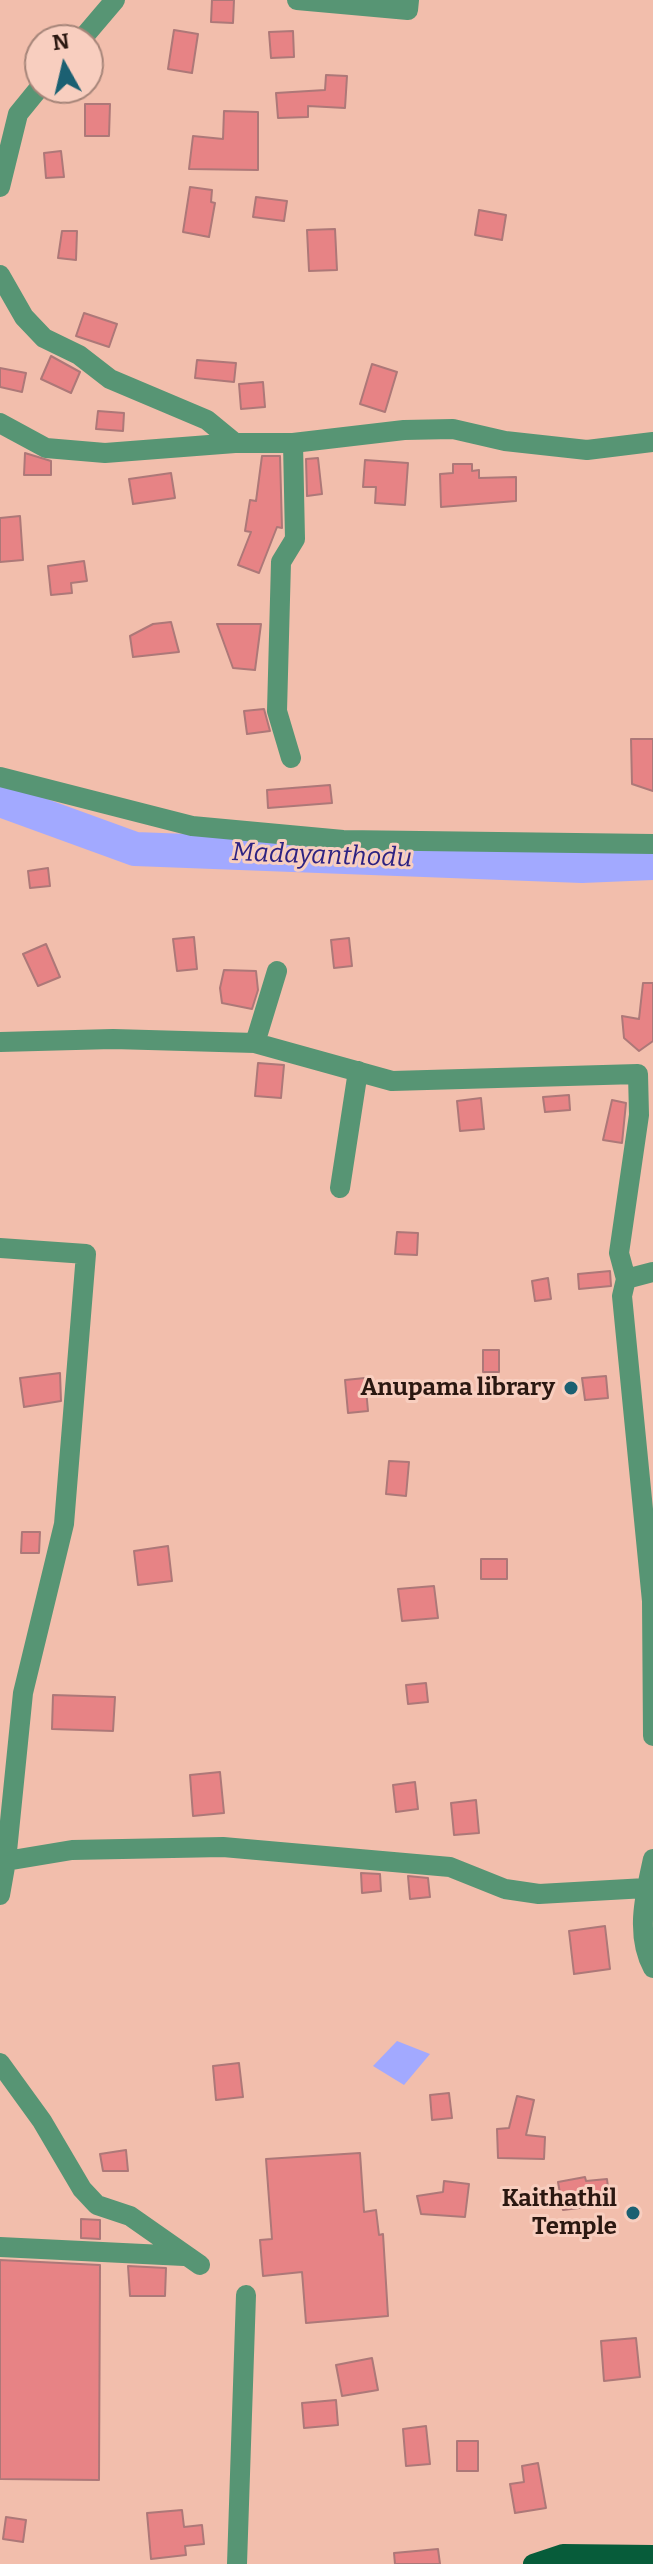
<!DOCTYPE html>
<html>
<head>
<meta charset="utf-8">
<style>
	body { margin:0 }
	#map { position:relative; width:653px; height:2564px; overflow:hidden; background:#f2beac; font-family:Bitter,serif }
	canvas { display:block }
	.north { position:absolute; left:24px; top:24px; width:80px; height:80px; box-sizing:border-box; background:#f8cebf; border:2px solid #a68579; border-radius:50%; rotate:352deg; font-size:22px; font-weight:700; line-height:32px; text-align:center; color:#2b1811 }
	.north::after { content:''; display:block; margin:auto; width:28px; height:36px; background:#1b6072; clip-path:polygon(50% 0,100% 100%,50% 72%,0 100%) }
</style>
</head>
<body>
<div id="map">
<canvas width="653" height="2564"></canvas>
<div class="north">N</div>
</div>
<script>
const g = document.querySelector('canvas').getContext('2d');
g.lineJoin = 'round';
function fillPath(path, color) { g.fillStyle = color; g.fill(path, 'evenodd'); }
function stroke(path, color, width, dash) { g.strokeStyle = color; g.lineWidth = width; g.lineCap = dash ? 'butt' : 'round'; g.setLineDash(dash || []); g.stroke(path); }
function write(font, color, halo, rows, align = 'center') {
  g.font = font + ' Bitter,serif'; g.lineWidth = 6; g.setLineDash([]); g.textBaseline = 'middle'; g.strokeStyle = halo; g.fillStyle = color; for (const [text, x, y, turn = 0] of rows) {
    g.save(); g.translate(x, y); g.rotate((+turn || 0) * Math.PI / 180); g.textAlign = isNaN(turn) ? turn : align; if (halo) g.strokeText(text, 0, 0); g.fillText(text, 0, 0); g.restore();
  }
}
fillPath(new Path2D(`
	M397,2041L430,2054L404,2085L373,2066Z`), '#a2a9ff');
stroke(new Path2D(`
	M0,800L135,849L582,866L653,863`), '#a2a9ff', 34);
const building = new Path2D(`
	M212,0H234L233,23L211,22Z
	M174,30L198,34L192,73L168,69Z
	M293,31L294,57L271,58L269,32Z
	M326,75L347,76L345,108L308,106V117L278,118L276,93L325,90Z
	M85,104H110L109,136H85Z
	M224,111L258,112V170L189,169L193,136L223,139Z
	M61,151L64,177L46,178L44,153Z
	M190,187L212,190L211,202L215,203L209,237L183,232Z
	M256,197L287,201L284,221L253,217Z
	M479,210L506,215L502,240L475,235Z
	M335,229L337,270L309,271L307,230Z
	M62,231H77L76,260L58,258Z
	M84,313L117,324L109,347L76,336Z
	M51,356L80,372L71,393L41,379Z
	M197,360L236,363L234,382L195,378Z
	M372,364L397,372L385,412L360,404Z
	M0,368L26,373L22,392L0,387Z
	M263,382L265,407L241,409L239,384Z
	M98,411L124,413L123,431L96,429Z
	M25,453L51,461V475H24Z
	M262,456H280L282,528L277,527L259,573L238,565L251,532L245,531L250,500L256,501Z
	M318,458L322,494L307,496L306,459Z
	M365,460L408,463L405,505L375,503L376,487H363Z
	M453,464H472V471L479,470V478L516,477V501L441,507L440,474L453,473Z
	M171,473L175,498L133,504L129,479Z
	M20,516L23,560L0,562V518Z
	M84,561L87,581L71,583L72,593L51,595L48,566Z
	M171,622L179,652L133,657L130,636L153,624Z
	M217,624H261L255,670L233,668Z
	M264,709L270,731L247,734L244,711Z
	M631,739H653V791L632,784Z
	M330,785L332,803L268,808L267,790Z
	M48,868L50,886L30,888L28,871Z
	M194,937L197,969L177,971L173,939Z
	M349,938L352,966L334,968L331,940Z
	M46,944L60,977L38,986L23,954Z
	M224,970L256,971L258,990L252,1009L222,1003L220,988Z
	M643,983H653V1041L639,1051L624,1038L622,1016L639,1019Z
	M258,1063L284,1065L281,1098L255,1096Z
	M569,1095L570,1110L545,1112L543,1097Z
	M481,1098L484,1129L460,1131L457,1101Z
	M612,1100L626,1103L622,1143L603,1140Z
	M397,1232L418,1233L417,1255L395,1254Z
	M610,1271L611,1286L579,1289L578,1274Z
	M548,1278L551,1299L535,1301L532,1281Z
	M483,1350H499V1372H483Z
	M60,1373L61,1401L24,1407L20,1378Z
	M606,1376L608,1398L585,1400L582,1378Z
	M365,1378L368,1411L348,1413L345,1380Z
	M389,1461L409,1462L406,1496L386,1494Z
	M22,1532H40L39,1553H21Z
	M168,1546L172,1581L138,1585L134,1551Z
	M481,1559H507V1579H481Z
	M434,1586L438,1618L402,1621L398,1589Z
	M426,1683L428,1702L408,1704L406,1685Z
	M53,1695L115,1697L113,1731L52,1729Z
	M220,1772L224,1813L193,1816L190,1775Z
	M415,1782L418,1809L396,1812L393,1785Z
	M476,1800L479,1833L454,1835L451,1803Z
	M361,1873L380,1874L381,1891L362,1893Z
	M408,1876L428,1878L430,1897L410,1899Z
	M605,1926L610,1969L574,1974L569,1931Z
	M239,2063L243,2097L216,2100L213,2066Z
	M449,2093L452,2118L432,2120L430,2095Z
	M517,2096L534,2100L526,2135L545,2137L544,2159L498,2158L497,2129L509,2128Z
	M126,2150L128,2171H103L100,2154Z
	M360,2153L364,2212L376,2210L379,2235L383,2234L388,2316L306,2323L302,2272L263,2276L260,2240L272,2239L266,2159Z
	M585,2177L586,2181L607,2179L610,2204L563,2210L558,2182Z
	M444,2181L469,2184L465,2217L421,2214L417,2196L443,2192Z
	M81,2219L100,2220V2239L81,2238Z
	M0,2260L100,2265L99,2480L0,2479Z
	M128,2266L166,2268L165,2296H130Z
	M636,2338L640,2377L604,2381L601,2341Z
	M372,2358L378,2390L342,2396L336,2365Z
	M336,2400L338,2425L304,2428L302,2403Z
	M426,2426L430,2464L406,2466L403,2429Z
	M457,2441H478V2471H457Z
	M538,2463L546,2508L515,2513L510,2484L524,2482L522,2466Z
	M182,2510L184,2527L202,2525L204,2544L185,2546L186,2555L151,2559L147,2513Z
	M6,2517L26,2520L23,2542L3,2539Z
	M438,2549L440,2564H395L394,2553Z`);
fillPath(building, '#e78385');
stroke(building, '#ad7878', 2);
stroke(new Path2D(`
	M297,0L408,10L409,0
	M81,40L115,0
	M0,187L18,114L40,87
	M0,275L24,317L44,338L79,355L110,379L207,420L235,443
	M0,423L46,448L105,453L235,443H293L404,430L453,429L505,441L587,450L653,442
	M291,758L277,711L281,562L295,539L293,443
	M0,777L192,826L343,840L653,844
	M0,1042L113,1039L255,1043L392,1081L638,1074L639,1115L619,1253L626,1279L622,1296L652,1601L653,1736
	M255,1043L277,971
	M340,1188L358,1071
	M0,1248L86,1254L64,1524L23,1693L6,1861
	M626,1279L653,1272
	M653,1859C645,1895 635,1935 653,1968
	M0,1895L6,1861L72,1850L223,1847L450,1867L505,1889L539,1894L646,1888
	M0,2063L42,2121L82,2189L97,2205L130,2216L200,2265
	M0,2247L184,2256
	M237,2564L246,2295`), '#579574', 20);
stroke(new Path2D(`
	M533,2564L563,2554L653,2555`), '#075c3a', 20);
for (const [x, y, r, color] of [
	[571,1388,8,"#1b6072"],
	[633,2213,8,"#1b6072"]
]) { const dot = new Path2D(); dot.arc(x, y, r, 0, 2 * Math.PI); g.fillStyle = color; g.fill(dot); stroke(dot, '#f8cebf', 3); }
write('bold 24px', '#2b1811', '#f8cebf', [
	["Anupama library",555,1388],
	["Kaithathil",617,2199],
	["Temple",617,2227]
], 'right');
write('italic 26px', '#2d2282', '#f8cebf', [
	["Madayanthodu",322,856,2]
]);
</script>
</body>
</html>
